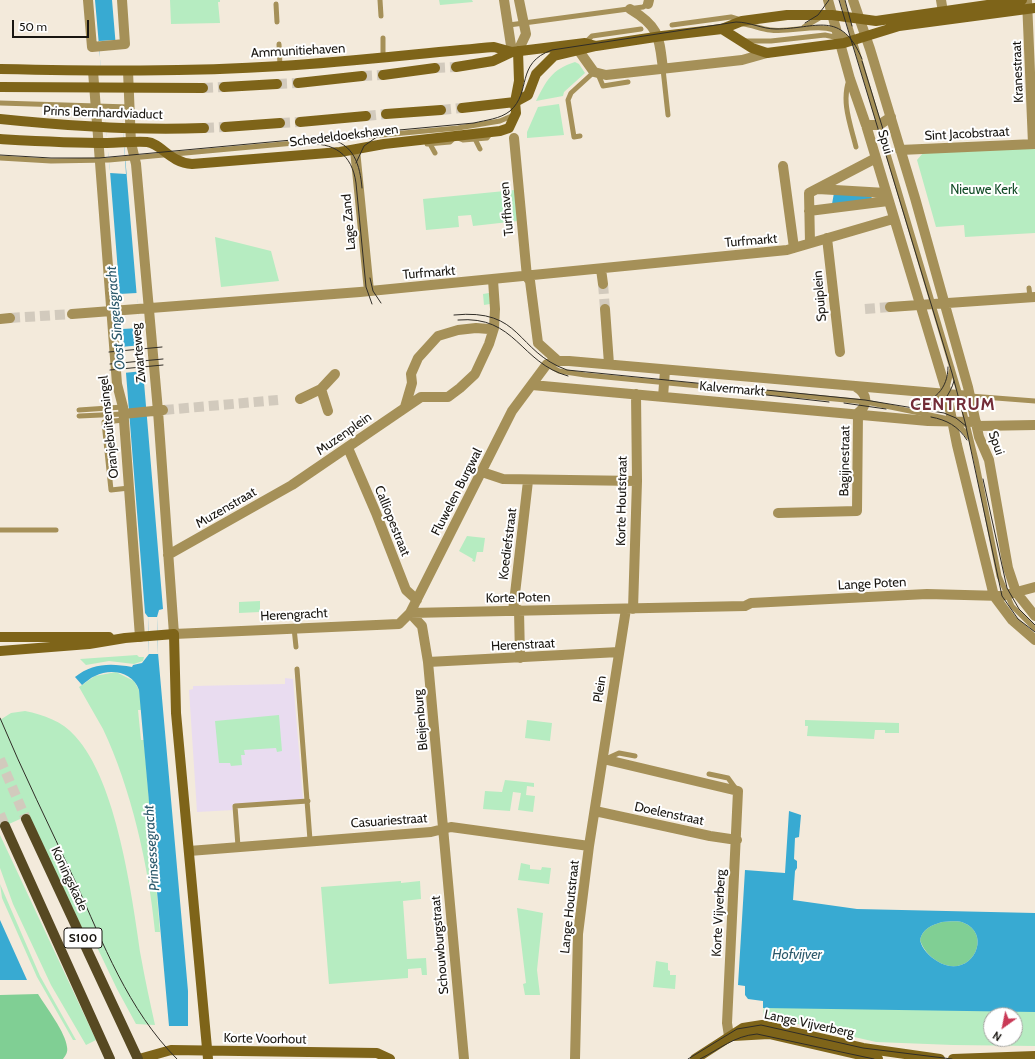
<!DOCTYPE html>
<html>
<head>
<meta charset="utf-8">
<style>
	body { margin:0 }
	#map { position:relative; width:1035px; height:1059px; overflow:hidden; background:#f3eadb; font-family:Cabin,sans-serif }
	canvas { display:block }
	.north { position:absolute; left:983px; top:1007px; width:40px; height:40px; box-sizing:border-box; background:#fff; border:1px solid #a3a2a0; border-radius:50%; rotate:213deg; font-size:11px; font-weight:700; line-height:16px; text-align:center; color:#191611 }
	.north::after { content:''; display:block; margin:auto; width:14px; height:18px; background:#c93956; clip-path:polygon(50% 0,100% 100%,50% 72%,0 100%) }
	.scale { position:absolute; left:12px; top:20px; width:77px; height:18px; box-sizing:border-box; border:2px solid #191611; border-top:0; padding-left:5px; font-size:12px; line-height:14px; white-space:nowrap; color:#191611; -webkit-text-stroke:3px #fff; paint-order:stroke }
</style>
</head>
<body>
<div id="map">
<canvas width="1035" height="1059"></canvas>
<div class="north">N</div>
<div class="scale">50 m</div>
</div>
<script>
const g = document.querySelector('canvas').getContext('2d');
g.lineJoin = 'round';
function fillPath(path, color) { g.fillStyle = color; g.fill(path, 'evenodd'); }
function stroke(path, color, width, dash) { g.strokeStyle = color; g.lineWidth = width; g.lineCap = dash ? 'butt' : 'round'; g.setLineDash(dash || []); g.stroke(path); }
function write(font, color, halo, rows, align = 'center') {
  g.font = font + ' Cabin,sans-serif'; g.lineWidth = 4; g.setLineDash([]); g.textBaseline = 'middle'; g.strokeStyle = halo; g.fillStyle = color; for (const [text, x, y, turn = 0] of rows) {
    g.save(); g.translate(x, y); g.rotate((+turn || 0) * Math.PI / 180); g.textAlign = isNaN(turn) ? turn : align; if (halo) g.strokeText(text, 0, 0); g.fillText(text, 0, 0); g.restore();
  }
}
fillPath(new Path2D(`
	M285,678L293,679L303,799L232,805L233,810L197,812L189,690L193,689V686L285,684Z`), '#e9dcf0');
fillPath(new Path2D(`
	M170,0H220V2H218L220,23L171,24Z
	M439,0H472L473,2L440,5Z
	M575,62L579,64L585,73L564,92L563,96L536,101C547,80 551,70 575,62Z
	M559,104L564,135L527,138V132L538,107Z
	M1035,148V233L965,237L964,225L936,227L917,160L923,153Z
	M515,190L518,221L473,226L471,215L458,216L459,227L426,230L423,199Z
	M215,237L271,251L279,281L221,287Z
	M489,293L490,304L484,305L483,294Z
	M467,536L485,538L483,552H477L475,562L472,561L473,559L459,551Z
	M260,601V612L239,613V602Z
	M137,655L139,657H144L143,661L134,664L109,661L86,665L80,659Z
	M116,672L134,681L139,690L142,710H138L141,740H144L160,932H155C149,867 131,788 103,729C95,715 87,701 79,687L95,676Z
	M25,711C44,715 62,721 75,736C117,781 132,896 141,957C145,980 150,1002 155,1025L136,1024L117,989L95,943L90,945L29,815L0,828V720L11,713Z
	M279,715L282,751L277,752L276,748L244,750L245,755H241L242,765L231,766L230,763H219L215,721Z
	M527,720L552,723L550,741L525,738Z
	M805,720L899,723V733H885V730H875L874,739L807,736L808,726H805Z
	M505,780L534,783V787L527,786L526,795L535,796L533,812L518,810L521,793L513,792L510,811L483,809L485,791L502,792Z
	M0,835L96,1040L86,1045L51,985L13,904L0,868Z
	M521,863L530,865V869L541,870L542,867L551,868L549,884L518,880Z
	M401,881V883L420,881L421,899L403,901L407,959L426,958L427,975H422L421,968L408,969V978L329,984L321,887Z
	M0,884L40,976L76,1040H73L37,977L2,898Z
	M517,908L543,913L537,970L540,995H525L523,984L526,983Z
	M656,961L668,963V970L670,971V975H676L675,989L653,987Z
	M764,1003L1035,1009V1046L953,1045L876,1042L763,1016ZM991,1015H1015V1039H991Z`), '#b6ecc1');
fillPath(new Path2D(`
	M942,922C949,922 957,920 964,923C994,935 970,982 937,961C929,956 923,949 920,940C922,929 932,925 942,922Z
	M38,994C46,1007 66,1033 67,1047C68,1052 66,1055 63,1059H0V995Z`), '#80cf94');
fillPath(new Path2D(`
	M95,0H112L163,609L159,610L157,617L158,653L188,991V1026H169L139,690C133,672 111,668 95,676C90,678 86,682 82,685L75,677C92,663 111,663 132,667L133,665L142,663L149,654L148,617L145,613L110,171Z
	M834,193L871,195L872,199L832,204Z
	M789,811L801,815L799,837L795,838L794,859L797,861V868L795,871L793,900L857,909L1035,913V1012L763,1008V1001L748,999L745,995V986L738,985L745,870L785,873ZM942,922C949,922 957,920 964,923C994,935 970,982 937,961C929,956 922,949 920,940C922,929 932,925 942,922Z
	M0,920L27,980H0Z`), '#38aad2');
fillPath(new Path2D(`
	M116,40L120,77L126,174L110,173L101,77L99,41Z
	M137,293L140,328L122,329L119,294Z
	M142,345L144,371L123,373L121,347Z
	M148,617H157L158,654H149Z
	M169,1026H186L187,1059H172L171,1028H169Z`), '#f3eadb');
stroke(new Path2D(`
	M603,284L605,309
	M865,309L890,307
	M10,318L72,314
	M164,410L278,400`), '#d2cabd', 10, [10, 5]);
stroke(new Path2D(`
	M435,68L456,67
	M362,76L383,75
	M277,84L298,83
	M203,88L224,87
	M441,110L462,108
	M366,116L386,114
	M280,123L300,122
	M204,128L225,127`), '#d2cabd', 10, [10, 5]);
stroke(new Path2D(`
	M0,759L26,819
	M0,814L5,826`), '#d2cabd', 10, [10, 5]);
stroke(new Path2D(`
	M380,0L381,16
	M842,0L960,395L976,460L999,576L1012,606L1035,629
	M276,4L277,22
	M743,24C752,25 761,29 770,30C798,34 829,16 851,42
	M509,25L643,7L648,4
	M672,25L731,17L741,20
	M804,27L821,17
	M383,38V58
	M745,41H771L825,35L839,38
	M585,43L592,36L641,29
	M279,44L280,66
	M663,69L668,115
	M598,74L603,86L628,82
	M849,80C841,102 851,126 856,147
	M0,103L129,107
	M580,136L574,137L568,100L571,93L594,72
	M458,138L463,140L487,138L491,133
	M475,139L480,149
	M427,144L450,142L454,138
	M430,144L435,153
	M0,158L51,161L109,160L458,128L500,121L514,115
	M1029,288L1030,297
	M548,365L559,371L585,375L866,402L949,419
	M947,388L952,368
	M970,396L1035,401
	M79,410L123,407
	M916,410L931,405L942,394
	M79,416L123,414
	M124,420L104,422L111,490L129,488
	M956,422L969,437
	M0,530H56
	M294,628L296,647
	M297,669L310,840
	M608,758L619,753L635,756
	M709,774L728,778L736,789
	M238,846L235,806L308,801`), '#a59058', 5);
stroke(new Path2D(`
	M88,0L92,47L125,44L122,0
	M504,0L512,52
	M828,0L850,79L866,125L946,390L957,445L994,596L1012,620L1035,640
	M853,0L870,49L915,198L968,387L979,437L989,460L1008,568L1016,592L1035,616
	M941,0L943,12
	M1027,0L1033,144
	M648,4L649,0
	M630,9C660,27 659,37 663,69
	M518,51L526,34L519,0
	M579,51L594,72L606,75L742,60L767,53
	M93,71L117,384L123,407L140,637
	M128,71L131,143L136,164L158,411L174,634L399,624L410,613L512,411L547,364L558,361H569L970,396
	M866,125H879L891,117
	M514,138L527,277L530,281L538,343L558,361
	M355,150L369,291
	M900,150L1035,144
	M783,166L794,248
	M818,189L886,193
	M809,211L888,201
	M827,238L840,352
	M810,243L809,193L876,158
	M601,269L603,284
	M890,307L1035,297
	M605,309L609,364
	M72,314L360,292L787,250L893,219
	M0,319L10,318
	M532,385L928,421L976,422
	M321,389L335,374
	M663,397L665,370
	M300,399L321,389L328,411
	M405,407L412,383L411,374L418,358L438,336L458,330L476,328L489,329L494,328
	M123,414L163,410
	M977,426L1035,425
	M348,448L376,513L406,590L417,600
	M482,472L503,479L637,481
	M778,513L857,511L858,413C868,405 868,394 856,387
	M168,555L292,485L421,397H448L460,388L475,374L489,344L494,328L495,309L493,280
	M633,609L637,481L636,394
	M519,610L520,658
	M513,611L528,481
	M410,613L745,606L751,603L927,594L1002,596L1035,587
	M410,613L422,626L428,662L464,1059
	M428,662L619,652
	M603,759L738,791L727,1023L729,1036
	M595,811L710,836L737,840
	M189,851L431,832L451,827L589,846
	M575,1059L578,934L589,846L626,609`), '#a59058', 10);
stroke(new Path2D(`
	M722,29L752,48L767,53L844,43L899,26L1035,8
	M456,67L493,61L512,52
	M0,69C94,71 187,72 281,66C352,62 423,53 494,47L512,52L585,43L596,46
	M383,75L435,68
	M298,83L362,76
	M0,87L203,88
	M224,87L277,84
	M462,108L515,102L528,95L536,74L554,56L596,46L662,36L722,29L742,21L787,15H832L876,21L1022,0
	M386,114L441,110
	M0,119C68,126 136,131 204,128
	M300,122L366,116
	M225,127L280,123
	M0,139C36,141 71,143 107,143C120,143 134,141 147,142C161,143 170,163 192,164L340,152L384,144L500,131L509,128L516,113L515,102L519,81L518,51
	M0,637H109
	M0,651L89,644L125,638L174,634L176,713L208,1059
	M733,1036L769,1034L878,1059
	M139,1059L171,1050L377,1053L390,1059
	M695,1059L743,1028L762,1025L863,1048L940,1059
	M953,1059L1035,1056`), '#7e6419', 10);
stroke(new Path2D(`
	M26,819L138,1059
	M5,826L110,1059`), '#574922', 10);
stroke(new Path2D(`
	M839,0L952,373L965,422L1002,596L1018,619L1035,632
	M845,0L852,26
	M805,23L818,15L829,0
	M862,61L886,139
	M328,139C354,143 360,165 362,188
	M305,144C334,142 352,154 356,183L366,287L372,304
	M0,155L51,158H99L474,123C486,120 500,119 510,111C532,92 515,63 552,50L736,22C750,22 762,29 776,29C816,29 841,9 862,59
	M356,163L364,146L381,134
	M370,278L373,291L381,303
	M454,315C523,308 515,351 567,370L865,400L944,413L956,418L966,426
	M458,320C516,315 520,363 568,376
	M109,352L162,347
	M110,364L163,359
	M110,370L163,365
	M731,391L829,402
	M844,403L886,409
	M913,406C934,402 948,389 948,367
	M928,411C942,405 950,395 954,381
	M931,417C947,420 958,426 967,440
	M983,479L1007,588L1019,609L1035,625
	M0,718C23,773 50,827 75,881C103,943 128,1010 177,1059
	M688,1059L737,1029L761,1025L863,1048L952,1059
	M700,1059C720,1049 734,1036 757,1034L874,1059`), '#302d27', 1);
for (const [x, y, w] of [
	[83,938,38]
]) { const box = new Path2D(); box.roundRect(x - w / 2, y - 10, w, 20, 3); g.fillStyle = '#fff'; g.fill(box); stroke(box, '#191611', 1); }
write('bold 12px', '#191611', null, [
	["S100",83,938]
]);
write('13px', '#191611', '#fff', [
	["Ammunitiehaven",298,51,-3],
	["Kranestraat",1018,72,-92],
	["Prins Bernhardviaduct",103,113,2],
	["Sint Jacobstraat",967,134,-3],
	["Schedeldoekshaven",344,136,-7],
	["Spui",885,142,74],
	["Turfhaven",507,209,-95],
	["Lage Zand",349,222,-95],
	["Turfmarkt",751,241,-5],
	["Turfmarkt",429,273,-5],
	["Spuiplein",820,296,-95],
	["Zwarteweg",139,353,-95],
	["Kalvermarkt",732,389,5],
	["Oranjebuitensingel",109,427,-96],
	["Muzenplein",344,434,-35],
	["Spui",996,443,71],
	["Bagijnestraat",845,461,-89],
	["Fluwelen Burgwal",457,492,-63],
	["Korte Houtstraat",622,501,-89],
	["Muzenstraat",226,508,-30],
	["Calliopestraat",392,521,68],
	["Koediefstraat",508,544,-83],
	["Lange Poten",872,584,-3],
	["Korte Poten",518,598,-1],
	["Herengracht",294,615,-3],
	["Herenstraat",523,645,-3],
	["Plein",600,689,-81],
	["Bleijenburg",421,720,-95],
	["Doelenstraat",669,814,12],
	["Casuariestraat",389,821,-4],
	["Koningskade",69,879,65],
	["Lange Houtstraat",570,907,-84],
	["Korte Vijverberg",719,913,-87],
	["Schouwburgstraat",440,945,-95],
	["Lange Vijverberg",809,1024,12],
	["Korte Voorhout",265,1039,1]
]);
write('13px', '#124c27', '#fff', [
	["Nieuwe Kerk",984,190]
]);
write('italic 14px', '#2c596b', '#fff', [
	["Oost Singelsgracht",116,318,-95],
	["Prinsessegracht",152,848,-94],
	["Hofvijver",797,955]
]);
g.letterSpacing = '1px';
write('bold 17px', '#732c37', '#fff', [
	["CENTRUM",953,405]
]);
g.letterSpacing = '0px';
</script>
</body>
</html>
